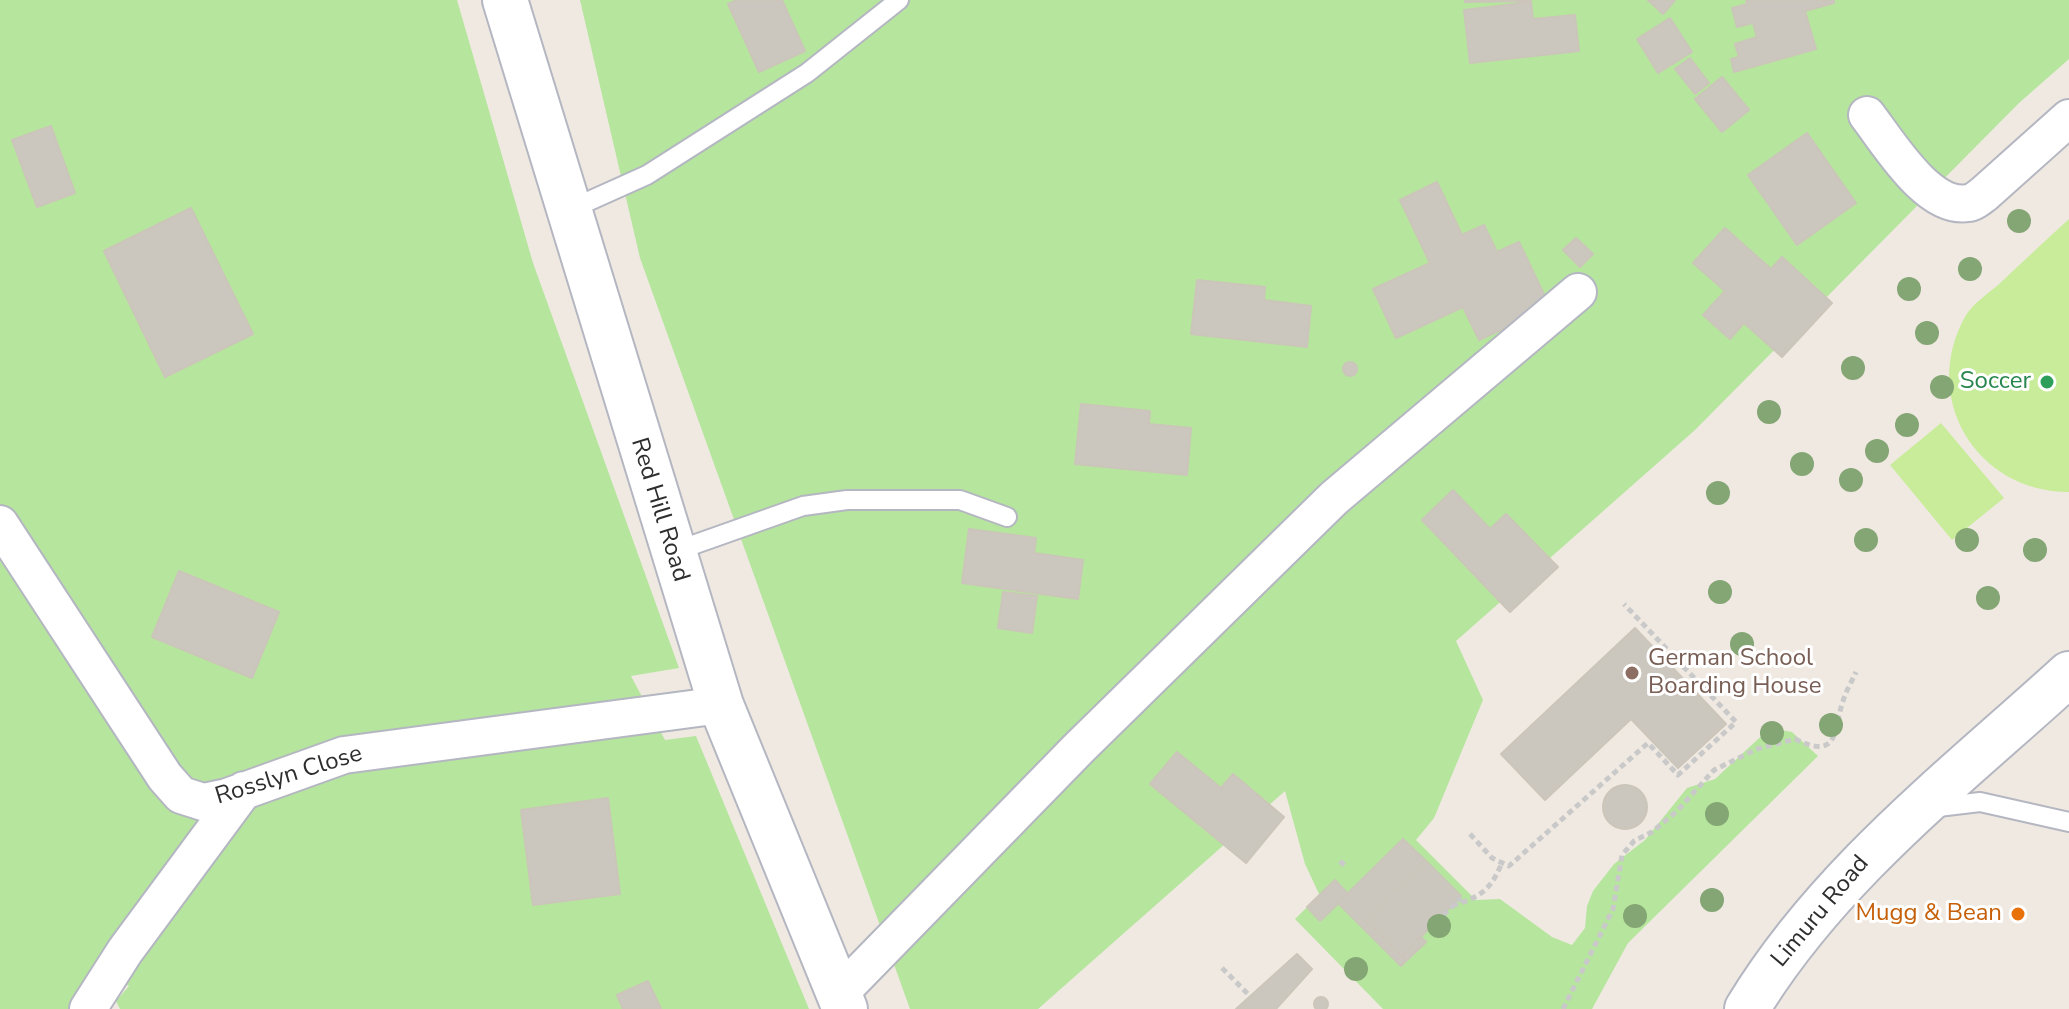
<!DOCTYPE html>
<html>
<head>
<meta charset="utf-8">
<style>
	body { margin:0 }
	canvas { display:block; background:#efe9e1 }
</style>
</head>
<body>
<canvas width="2069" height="1009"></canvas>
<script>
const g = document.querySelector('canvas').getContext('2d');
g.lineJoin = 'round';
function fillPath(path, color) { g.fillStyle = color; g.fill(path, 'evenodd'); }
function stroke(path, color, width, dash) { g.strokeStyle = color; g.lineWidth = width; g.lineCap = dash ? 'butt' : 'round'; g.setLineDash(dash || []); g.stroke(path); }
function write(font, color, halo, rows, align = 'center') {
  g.font = font + ' "Nunito Sans",sans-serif'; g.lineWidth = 6; g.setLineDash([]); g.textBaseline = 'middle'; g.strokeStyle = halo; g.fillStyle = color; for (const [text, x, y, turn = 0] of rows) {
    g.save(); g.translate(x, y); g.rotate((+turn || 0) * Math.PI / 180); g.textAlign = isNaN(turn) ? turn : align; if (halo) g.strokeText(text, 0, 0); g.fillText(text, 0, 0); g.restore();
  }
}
fillPath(new Path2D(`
	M0,0H457L533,263L679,668L631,676L665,740L696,736L809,1009H120L116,1001L129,986L105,973L95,1009H0Z
	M580,0H2069V59L2019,103L1695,430L1456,641L1483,700L1434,818L1416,840L1476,900L1500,899L1552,937L1572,945L1585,928L1587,906L1593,891L1614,864L1645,840L1687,788L1715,779L1770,728L1792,732L1818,756L1628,943L1592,1009H1383L1295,919L1307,907L1320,921L1328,913L1305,864L1285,791L1038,1009H910L640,258ZM1411,847L1461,896L1420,936L1425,942L1401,966L1354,919Z`), '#b6e59e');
fillPath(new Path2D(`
	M2069,219V492C1976,492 1919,397 1966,315C1973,304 1987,294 1997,286C2021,263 2045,241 2069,219Z
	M1941,423L2004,498L1952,540L1890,465Z`), '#c9ec9a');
const building = new Path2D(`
	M737,0H782L805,51L759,72L728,4Z
	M1465,0H1531V1L1465,2Z
	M1648,0H1675L1663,14Z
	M1746,0H1834V3L1805,11L1816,49L1734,72L1731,59L1739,57L1735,44L1757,37L1753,23L1737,27L1732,8L1747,4Z
	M1531,2L1533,19L1575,15L1579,51L1470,63L1464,10Z
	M1670,18L1692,52L1658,73L1637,39Z
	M1690,58L1709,83L1695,94L1675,69Z
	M1722,77L1749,110L1722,132L1695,99Z
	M51,126L75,193L37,207L12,140Z
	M1807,133L1856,203L1797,245L1748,175Z
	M1437,182L1462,235L1484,225L1497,252L1519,242L1550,307L1479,340L1463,307L1396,338L1373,289L1430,263L1400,200Z
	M191,208L253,334L165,377L104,251Z
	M1725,228L1771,269L1782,257L1832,303L1782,357L1744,323L1730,339L1703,315L1725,291L1693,263Z
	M1576,238L1593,254L1580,267L1563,250Z
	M1197,280L1265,287L1264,300L1311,306L1307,347L1191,334Z
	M1343 369a7 7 0 1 1 14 0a7 7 0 1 1-14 0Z
	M1081,404L1150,411L1149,424L1191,428L1187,475L1075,464Z
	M1453,490L1490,529L1506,514L1558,567L1510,612L1422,520Z
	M969,529L1036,538L1034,553L1083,560L1078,599L962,583Z
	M179,571L279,612L252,678L152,637Z
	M1003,592L1037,596L1032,633L998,628Z
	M1635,628L1726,724L1678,768L1631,719L1545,800L1501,754Z
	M1177,752L1221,788L1233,774L1284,817L1246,863L1150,784Z
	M1603 807a22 22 0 1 1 44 0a22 22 0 1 1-44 0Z
	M608,798L620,894L533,905L521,810Z
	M1403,839L1425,860L1365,920L1406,961L1401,966L1338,903Z
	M1425,860L1461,896L1402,956L1365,920Z
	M1335,880L1348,894L1320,921L1307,907Z
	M1421,937L1426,942L1406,961L1402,956Z
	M1297,954L1312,969L1276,1009H1236Z
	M648,981L661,1009H623L617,995Z
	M1314 1004a7 7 0 1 1 14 0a7 7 0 1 1-14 0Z`);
fillPath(building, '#cbc7bf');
stroke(building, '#cbc5ba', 2);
const lane = new Path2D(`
	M569,210L647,175L807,73L899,0
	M673,552L803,506L847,500H960L1007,517
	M1930,808L1980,802L2069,822`);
const street = new Path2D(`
	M1867,115C1888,142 1928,210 1968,203C1973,203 1980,197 1984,194L2069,118
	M0,524L165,777L181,795L203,802L227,797L344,755L721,705
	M838,995L1078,749L1334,498L1578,292
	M88,1009L125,951L244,790`);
const secondary = new Path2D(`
	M505,0L721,705L845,1009
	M1747,1009C1828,875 1955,778 2069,674`);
stroke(lane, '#b4b7c1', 22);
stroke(street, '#b4b7c1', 40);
stroke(secondary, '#b4b7c1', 48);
stroke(new Path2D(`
	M1470,834L1492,858L1509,866L1648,743L1678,775L1736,722L1624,604
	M1340,861L1347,868
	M1452,906C1478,897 1489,893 1501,865
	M1436,922L1461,898
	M1222,968L1250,996
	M1563,1009L1613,909L1622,855L1634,841L1652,832L1677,811L1714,770L1757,749L1795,739C1840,761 1833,730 1843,701C1846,691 1852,681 1856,672`), '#c9c9c9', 5, [6, 4]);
stroke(lane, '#fff', 18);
stroke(street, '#fff', 36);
stroke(secondary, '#fff', 44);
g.fillStyle = '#84a574';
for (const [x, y] of [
	[2019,221],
	[1970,269],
	[1909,289],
	[1927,333],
	[1853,368],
	[1942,387],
	[1769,412],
	[1907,425],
	[1877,451],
	[1802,464],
	[1851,480],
	[1718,493],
	[1866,540],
	[1967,540],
	[2035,550],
	[1720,592],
	[1988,598],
	[1742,644],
	[1831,725],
	[1772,733],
	[1717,814],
	[1712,900],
	[1635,916],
	[1439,926],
	[1356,969]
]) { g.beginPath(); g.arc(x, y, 12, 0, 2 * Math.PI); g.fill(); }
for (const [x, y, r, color] of [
	[2047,382,8,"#2e9e5b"],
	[1632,673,8,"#8d6e63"],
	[2018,914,8,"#e8710a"]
]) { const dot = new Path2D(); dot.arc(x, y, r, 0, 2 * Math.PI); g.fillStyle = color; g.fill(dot); stroke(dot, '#fff', 3); }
write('24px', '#27864d', '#fff', [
	["Soccer",2031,382]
], 'right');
write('24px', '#2e2e2e', '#fff', [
	["Red Hill Road",659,510,73],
	["Rosslyn Close",289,776,-17],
	["Limuru Road",1821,912,-50]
]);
write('24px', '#785e54', '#fff', [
	["German School",1648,659],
	["Boarding House",1648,687]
], 'left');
write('24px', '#c56008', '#fff', [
	["Mugg & Bean",2002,914]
], 'right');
</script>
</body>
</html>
